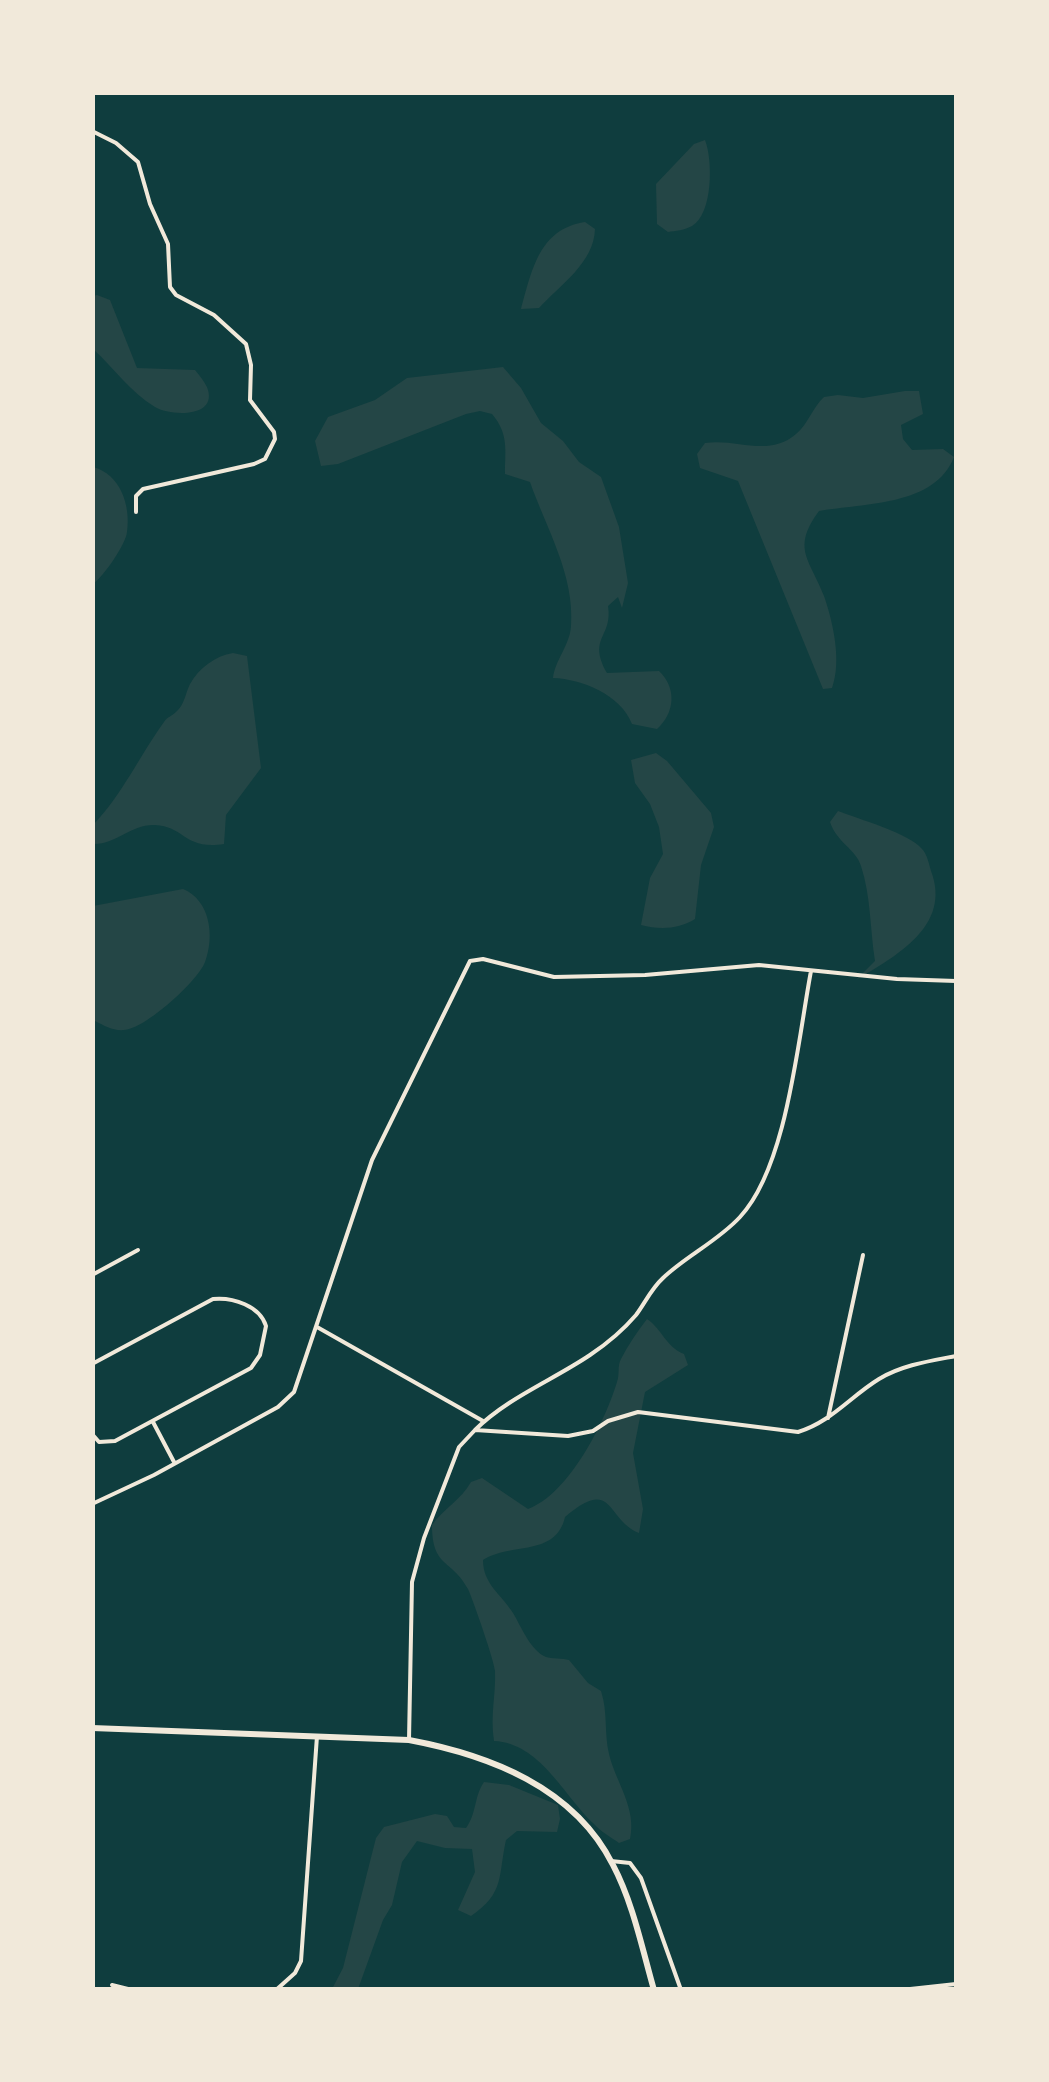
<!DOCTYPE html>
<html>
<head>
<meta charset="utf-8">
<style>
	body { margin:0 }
	#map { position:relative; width:1049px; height:2082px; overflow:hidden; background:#0f3d3e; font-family:"Alegreya Sans",sans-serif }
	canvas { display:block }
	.frame { position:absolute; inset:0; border:95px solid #f1e9da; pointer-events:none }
</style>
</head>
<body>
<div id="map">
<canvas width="1049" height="2082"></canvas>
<div class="frame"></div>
</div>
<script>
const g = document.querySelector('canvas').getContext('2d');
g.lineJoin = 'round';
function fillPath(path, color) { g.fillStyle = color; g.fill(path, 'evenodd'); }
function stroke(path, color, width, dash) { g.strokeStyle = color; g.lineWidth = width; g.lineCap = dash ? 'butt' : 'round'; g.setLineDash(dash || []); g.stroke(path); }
fillPath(new Path2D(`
	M705,140C713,160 713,214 692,226C685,230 675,231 668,232L657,224L656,184L694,144Z
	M585,222L595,229C594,263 560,285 539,308L521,309C532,270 539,229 585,222Z
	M97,295L110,300L137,368L195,370C199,375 206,383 208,390C216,418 170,416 155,407C130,392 114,368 93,349V296Z
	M503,367L521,388L541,423L563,441L579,462L601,477L619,527L628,583L622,608L618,597L608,606C613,638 587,637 607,673L659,671C677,688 675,713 657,729L632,724C621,695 582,679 553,678C555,660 570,645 571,626C575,575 546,528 530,482L505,474C505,450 509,434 492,414L480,411L466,414L338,464L321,466L315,441L328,417L375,400L407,378Z
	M905,391H919L923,414L901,425L903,439L912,450L943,449L954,457C935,506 865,503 819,511C791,549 810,559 824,596C833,622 842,661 832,688L823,689L738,481L700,468L697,454L705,443C737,438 768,458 796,434C809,423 812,408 824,397L838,395L863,398Z
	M93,467C120,474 131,505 127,532C126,544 104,576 93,584Z
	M233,653L247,656L261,768L226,815L224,844C184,850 186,827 155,825C131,824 117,844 94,844L93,825C122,795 140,755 164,722C168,716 171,717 176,712C185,704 185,694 190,684C199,668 215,656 233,653Z
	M656,753L667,761L711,813L714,827L701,865L695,919C679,929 660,930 641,925L650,878L663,854L659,827L650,804L635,783L631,760Z
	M838,811C858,819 909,833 922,849C927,854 929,864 931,871C952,926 896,956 856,980L875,961C870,930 871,896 861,866C856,849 837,843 830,822Z
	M183,889C210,900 215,936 205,962C198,981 145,1029 124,1030C113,1031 105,1026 95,1021L93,906Z
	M647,1319C663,1330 665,1346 684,1354L688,1365L645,1392L633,1453L643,1509L639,1533C606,1520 614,1475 565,1517C556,1557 511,1542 483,1560C483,1584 501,1594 513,1613C521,1626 530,1650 546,1657C551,1659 563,1658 569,1660L588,1683L601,1691C608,1712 604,1733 609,1754C616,1783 637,1808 630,1839L619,1843C611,1837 601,1832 594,1824C564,1796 540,1743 494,1741C490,1714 496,1696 495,1671C494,1660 473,1600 468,1589C451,1558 432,1568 432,1525C444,1508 461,1500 471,1482L482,1478L528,1509C569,1494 605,1422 617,1382C620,1374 617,1366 621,1359C628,1345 637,1332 647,1319Z
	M484,1782L509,1785L558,1805L560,1819L557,1832L517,1831L506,1840C498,1876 505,1893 471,1916L458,1910L475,1872L472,1849L445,1848L417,1841L402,1862L392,1905L383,1920L358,1989H332L343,1968L376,1838L384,1827L435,1814L447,1816L454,1827L466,1828C477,1813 474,1796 484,1782Z`), '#244646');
stroke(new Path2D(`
	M92,131L116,143L138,162L150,204L168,244L170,287L176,295L214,315L246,344L251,365L250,400L274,432L275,439L265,459L254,464L143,489L136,496V512
	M811,971C798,1039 787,1167 740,1217C718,1241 686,1256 663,1278C651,1289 645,1303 636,1315C624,1329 605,1345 590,1355C553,1380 507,1398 475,1430L568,1436L593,1431L608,1421L638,1412L798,1432C831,1422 851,1396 879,1379C902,1365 930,1361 956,1356
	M92,1275L138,1250
	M317,1327L483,1421
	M92,1364L213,1299C233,1297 260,1306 266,1326L260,1355L251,1368L115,1441L99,1442L92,1434
	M828,1418L863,1255
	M153,1422L174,1462
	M92,1504L154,1475L278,1407L294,1392L372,1160L470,961L483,959L554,977L645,975L759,965L897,979L956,981
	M409,1740L412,1582L424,1538L459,1447L475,1430
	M611,1861L630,1863L641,1878L681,1990
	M112,1985L132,1990
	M276,1990L295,1973L301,1961L317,1736
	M901,1990L956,1984`), '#f1e9da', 4);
stroke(new Path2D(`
	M92,1728L409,1740C489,1755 574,1787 613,1865C633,1903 642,1948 654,1990`), '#f1e9da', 6);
</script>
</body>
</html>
